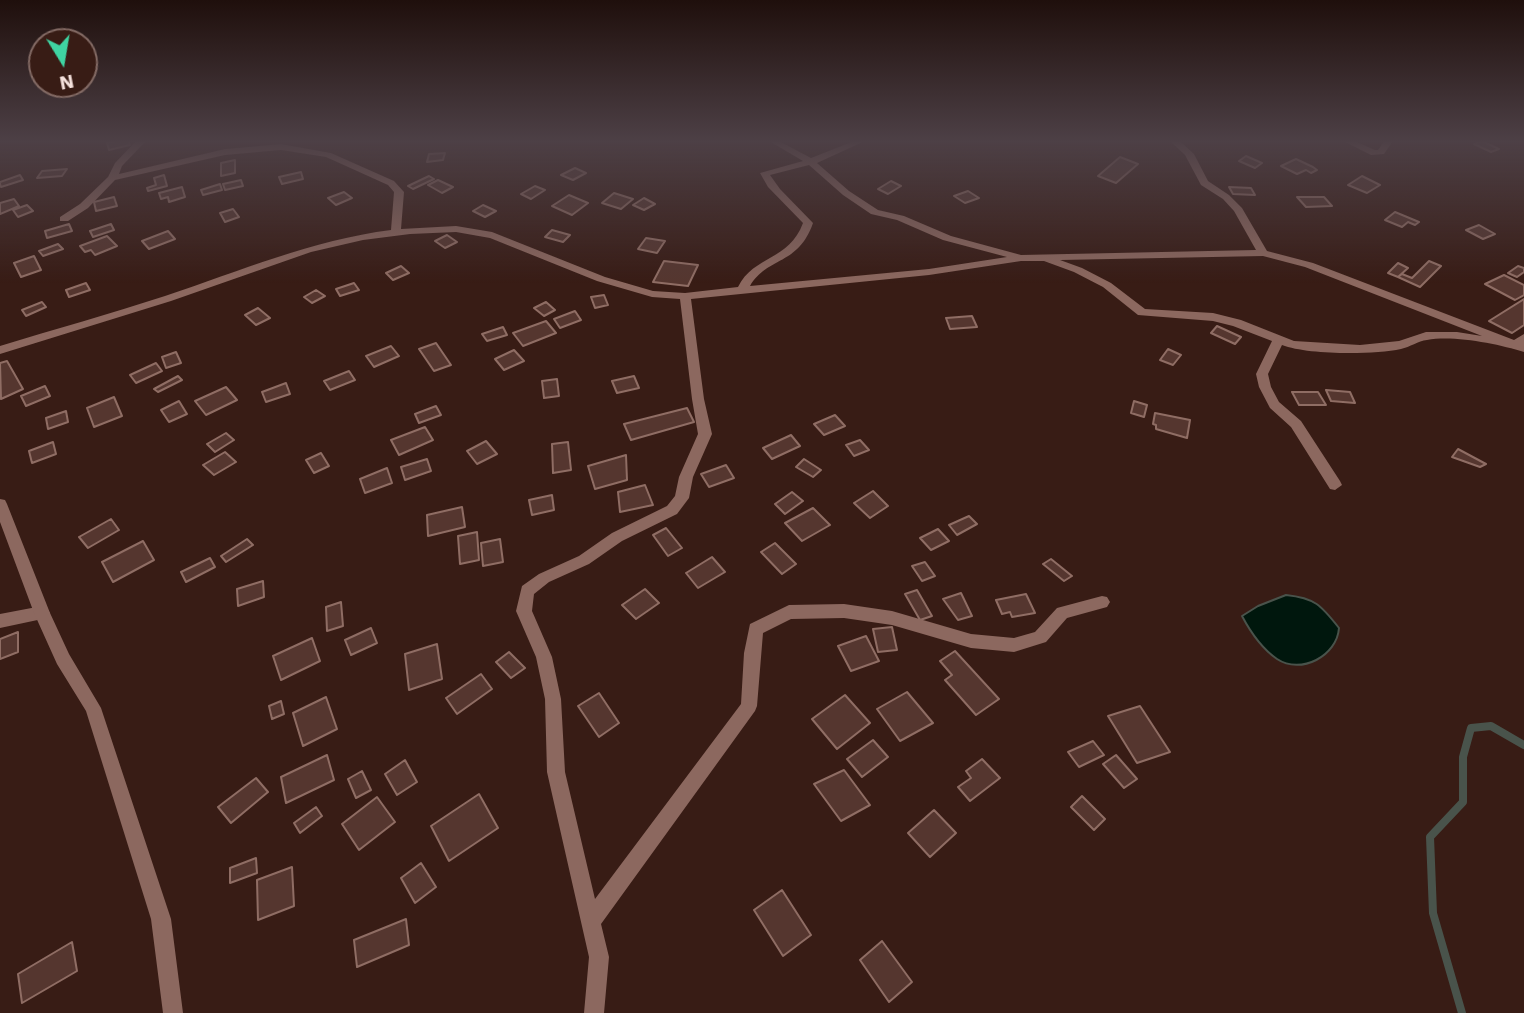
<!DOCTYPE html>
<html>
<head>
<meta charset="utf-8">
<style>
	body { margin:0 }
	#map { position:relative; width:1524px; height:1013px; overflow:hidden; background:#381c15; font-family:"Work Sans",sans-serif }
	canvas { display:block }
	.north { position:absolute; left:28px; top:28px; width:70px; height:70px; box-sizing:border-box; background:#381c15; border:2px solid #836a64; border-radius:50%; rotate:169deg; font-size:19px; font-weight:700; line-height:28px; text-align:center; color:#f4e0db }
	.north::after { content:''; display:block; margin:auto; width:24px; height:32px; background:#3fd4a2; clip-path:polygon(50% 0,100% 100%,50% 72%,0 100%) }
</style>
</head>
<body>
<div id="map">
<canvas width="1524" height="1013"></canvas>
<div class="north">N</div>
</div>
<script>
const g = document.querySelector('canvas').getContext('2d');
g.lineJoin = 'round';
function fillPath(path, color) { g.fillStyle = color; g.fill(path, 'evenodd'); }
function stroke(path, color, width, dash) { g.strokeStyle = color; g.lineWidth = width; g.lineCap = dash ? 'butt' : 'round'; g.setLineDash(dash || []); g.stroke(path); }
const water = new Path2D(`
	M1286,595C1315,598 1321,605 1339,628C1337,656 1301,675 1277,659C1261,648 1251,633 1242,616L1258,606Z`);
fillPath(water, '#00170d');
stroke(water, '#49534b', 2);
stroke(new Path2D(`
	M1462,1013L1433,913L1430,837L1463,802V757L1471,728L1491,726L1524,745`), '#49534b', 8);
const building = new Path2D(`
	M115,141H129L130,145L109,150L107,143Z
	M1482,141L1499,149L1491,152L1474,144Z
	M445,153L443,160L427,162L429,154Z
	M1246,156L1262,163L1255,168L1239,161Z
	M1120,157L1138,164L1116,183L1098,176Z
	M1296,159L1313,167L1317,170L1311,173L1306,170L1297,174L1281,166Z
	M235,160V173L221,176V163Z
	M575,168L586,173L573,180L561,175Z
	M67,169L62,176L37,178L42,171Z
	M301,172L303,179L282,184L279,177Z
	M20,175L23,180L1,187L0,184V182Z
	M164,175L167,186L148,191L147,188L156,185L154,178Z
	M429,176L434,179L413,189L408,186Z
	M1362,176L1380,185L1367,193L1348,185Z
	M241,180L243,186L225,190L223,184Z
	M438,180L453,187L442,193L428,185Z
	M891,181L901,186L888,194L878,189Z
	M220,184L222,190L203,195L201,190Z
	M535,186L545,190L531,199L521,194Z
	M182,187L185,197L169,202L168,197L161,199L159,193Z
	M1229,187L1251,188L1255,195L1233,194Z
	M968,191L979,198L965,203L954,196Z
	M344,192L352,198L336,205L328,198Z
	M614,193L633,199L621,209L602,203Z
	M569,195L588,203L572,215L552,206Z
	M114,197L117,206L96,211L94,202Z
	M1297,197H1324L1332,206L1306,207Z
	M644,198L655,204L644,210L633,205Z
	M14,199L19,206L0,214V203Z
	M27,205L33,211L18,217L13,210Z
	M483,205L496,211L485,217L473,211Z
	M233,209L239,217L225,222L220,213Z
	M1395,212L1419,222L1415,225L1408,222L1402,227L1385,220Z
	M69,224L72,231L47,238L45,231Z
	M111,224L114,230L93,237L90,231Z
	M1479,225L1495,234L1483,239L1466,230Z
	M552,230L570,235L563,242L545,237Z
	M168,231L175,239L149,249L142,241Z
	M447,235L457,242L445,248L435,241Z
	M107,236L117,246L95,255L91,250L85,252L80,246Z
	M646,238L665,241L657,253L638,249Z
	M58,244L63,249L43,256L39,251Z
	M34,256L41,270L21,277L14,263Z
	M664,261L698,265L688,286L653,282Z
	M1429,261L1441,266L1420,287L1398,277L1402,274L1412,278Z
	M1398,263L1408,268L1398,277L1388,273Z
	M401,266L409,273L393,280L386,273Z
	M1518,266L1524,268V272L1517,277L1508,273Z
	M1504,275L1524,285V295L1515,300L1485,284Z
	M86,283L90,290L69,297L66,290Z
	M354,283L359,290L340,296L336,289Z
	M316,290L325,296L312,303L304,297Z
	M604,295L608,305L595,308L591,297Z
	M1524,299V325L1512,333L1489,321Z
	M42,302L46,307L26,316L22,310Z
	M546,302L555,310L544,316L534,308Z
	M258,308L270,318L256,325L245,315Z
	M575,311L581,320L560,328L554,319Z
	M972,316L977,327L950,329L946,318Z
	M546,321L556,333L523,346L513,333Z
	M1217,326L1241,337L1235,344L1211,333Z
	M503,327L507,335L487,341L482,334Z
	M436,343L451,365L434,371L419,349Z
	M391,346L399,356L374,367L366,356Z
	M1168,349L1181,355L1173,365L1160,360Z
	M514,350L524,361L504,370L495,359Z
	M176,352L181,363L166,368L162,357Z
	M7,361L23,389L1,399L0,363Z
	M156,363L162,371L136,383L130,375Z
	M349,371L355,380L330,390L324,381Z
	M178,376L182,380L158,392L154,389Z
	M634,376L639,388L617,393L612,381Z
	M557,379L559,396L544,398L542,381Z
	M286,383L290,394L266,402L262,392Z
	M45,386L50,396L26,406L21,396Z
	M226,387L237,400L206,415L195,401Z
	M1326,390L1350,392L1355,403L1331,401Z
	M1292,392H1318L1326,405H1299Z
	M114,397L122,416L94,427L87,408Z
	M179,401L187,414L169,422L161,410Z
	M1134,401L1147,405L1144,417L1131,413Z
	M436,406L441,415L419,423L415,414Z
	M687,408L694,422L631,440L624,424Z
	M66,411L68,422L48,429L46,418Z
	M1155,413L1190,420L1187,438L1156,429V425L1153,424Z
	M835,415L845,426L824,435L814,424Z
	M425,427L433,440L399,455L391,440Z
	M226,433L234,440L215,452L207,444Z
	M791,435L800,446L772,459L763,448Z
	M860,440L869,450L854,456L846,445Z
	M486,441L497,454L477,464L467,451Z
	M53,442L56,454L32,463L29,451Z
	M568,442L571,470L553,473L552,444Z
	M1458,449L1486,464L1480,467L1452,457Z
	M225,452L236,462L214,475L203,465Z
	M321,453L329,466L314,473L306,460Z
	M626,455L627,480L595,489L588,466Z
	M427,459L431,471L405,480L401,467Z
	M804,459L821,470L813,477L796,467Z
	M726,465L734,478L709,487L701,474Z
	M387,468L392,483L365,493L360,479Z
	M645,485L653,505L620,512L618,492Z
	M873,491L888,506L870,518L854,503Z
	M792,492L803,501L785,514L775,504Z
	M552,495L554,510L532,515L529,500Z
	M462,507L465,527L428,536L427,515Z
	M813,508L830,525L802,541L785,523Z
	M969,516L977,524L957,535L949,525Z
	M111,519L119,530L88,548L79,537Z
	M666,528L682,548L668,556L653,535Z
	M938,529L949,541L931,550L920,538Z
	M477,532L479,560L460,564L458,536Z
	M247,539L253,545L226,562L221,556Z
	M500,539L503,562L483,566L481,543Z
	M143,541L154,560L113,582L102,562Z
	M775,543L796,564L782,574L761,552Z
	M712,557L725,572L698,588L686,573Z
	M210,558L215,567L186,582L181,572Z
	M1051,559L1072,576L1064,581L1043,564Z
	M925,562L935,576L922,581L912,566Z
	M263,581L264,597L238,606L237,589Z
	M645,589L659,603L636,619L622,605Z
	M917,590L932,616L920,620L905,594Z
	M961,593L972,616L958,620L943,599Z
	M1026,594L1035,613L1012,617L1010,612L1002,614L996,600Z
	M341,602L343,626L327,631L326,607Z
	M892,627L897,650L878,652L873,629Z
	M371,628L377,643L351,655L345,640Z
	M18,632V652L0,659V639Z
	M866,636L879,661L851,671L838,646Z
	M312,638L320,661L281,680L273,656Z
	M437,644L442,679L409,690L405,654Z
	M955,651L999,699L976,715L945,680L952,675L940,661Z
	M509,652L525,668L511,678L496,662Z
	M481,674L492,689L457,714L446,698Z
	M907,692L933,723L900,741L877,709Z
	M599,693L619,723L599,737L578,706Z
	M845,695L870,723L837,749L812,719Z
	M326,697L337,729L303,746L293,713Z
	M281,701L284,714L272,719L269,706Z
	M1140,706L1170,752L1137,763L1108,716Z
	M873,740L888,757L862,777L847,759Z
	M1093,741L1104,755L1079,767L1068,752Z
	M327,755L334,780L286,803L281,777Z
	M1116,755L1137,779L1124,788L1103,764Z
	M982,759L1000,778L970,801L958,787L971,778L966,771Z
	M405,760L417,782L397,795L385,774Z
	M844,770L870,805L841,821L814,784Z
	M362,771L371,790L356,798L348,779Z
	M256,778L268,792L231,823L218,807Z
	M479,794L498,828L449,861L431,826Z
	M1082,796L1105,819L1094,830L1071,807Z
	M377,797L395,822L359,850L342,824Z
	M316,807L322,816L300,833L294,823Z
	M934,810L956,833L930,857L908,833Z
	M256,858L257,873L230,883V868Z
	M421,863L436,887L415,903L401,878Z
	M292,867L294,906L258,920L257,880Z
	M782,890L811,935L783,956L754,910Z
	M406,919L409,945L357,967L354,940Z
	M882,941L912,982L889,1002L860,960Z
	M72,942L77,971L22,1003L18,974Z`);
fillPath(building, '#55362f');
stroke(building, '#8f6d64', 2);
fillPath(new Path2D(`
	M136,141H146L122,166L119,174L225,149L281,144L331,153L394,181L404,192L401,229L456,226L492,232L605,277L653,291L685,293L738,287C754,255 789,261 803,223L768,187L760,173L803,161L769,141H779L811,158L854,141H865L817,163L849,191L878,210L904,216L951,236L1021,255L1256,250L1234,211L1223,199L1201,185L1185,155L1170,141H1180L1194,154L1208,181L1229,195L1242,208L1267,251L1313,263L1514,340L1524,334V352C1498,344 1454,335 1427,340C1418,341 1410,347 1401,349C1373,355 1308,355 1282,345L1268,374L1271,387L1279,402L1301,421L1340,481L1342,485L1335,490L1330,489L1291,427L1270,408L1259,387L1256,374L1272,341L1233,326L1213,321L1138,315L1103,287L1074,272L1044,261H1021L929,275L691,299L704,399L712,434L693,477L689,498L677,514L622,541L589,564L549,582L534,594L532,611L552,657L561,699L565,772L595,899L741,704L744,653L750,624L789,605L844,604L892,611L971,634L1014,638L1035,632L1057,608L1102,596L1107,597L1110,602L1107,607L1067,618L1046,642L1014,652L971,648L892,625L844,618L791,619L763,633L757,706L755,711L601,924L609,957L604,1013H584L589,957L547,772L545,699L536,657L516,611L522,586L539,574L579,556L612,533L667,506L675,496L679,477L698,434L692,399L680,299L652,297L597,281L490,238L456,232L410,234L363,240L311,252L171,301L0,354V346C55,329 110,314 165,296C240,271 312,240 391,230L394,192L388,185L326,157L281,150L225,155L115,180L88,208L68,221H60V217L80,204L108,177L115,163ZM809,165L843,195L871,214L897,220L943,240L1007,257L929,269L750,286C768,256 798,266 813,223L780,189L770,175ZM1263,256L1305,267L1482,336L1457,332H1426L1399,341L1360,345L1294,341L1241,320L1213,313L1145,309L1111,283L1082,268L1060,260Z
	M1343,141H1355L1375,150H1378L1384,141H1393L1384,154L1371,155Z
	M42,606L47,608L50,613L47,618L0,628V614Z`), '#8c685f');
fillPath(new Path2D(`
	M0,499L5,500L7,504L50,613L69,654L101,708L171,919L183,1013H163L151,919L86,711L57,664L34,613L0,522Z`), '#8c685f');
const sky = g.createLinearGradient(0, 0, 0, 283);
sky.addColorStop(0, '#1f0f0c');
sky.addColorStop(0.5, '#4d4046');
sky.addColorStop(1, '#4d404600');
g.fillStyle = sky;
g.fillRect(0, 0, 1524, 283);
</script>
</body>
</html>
